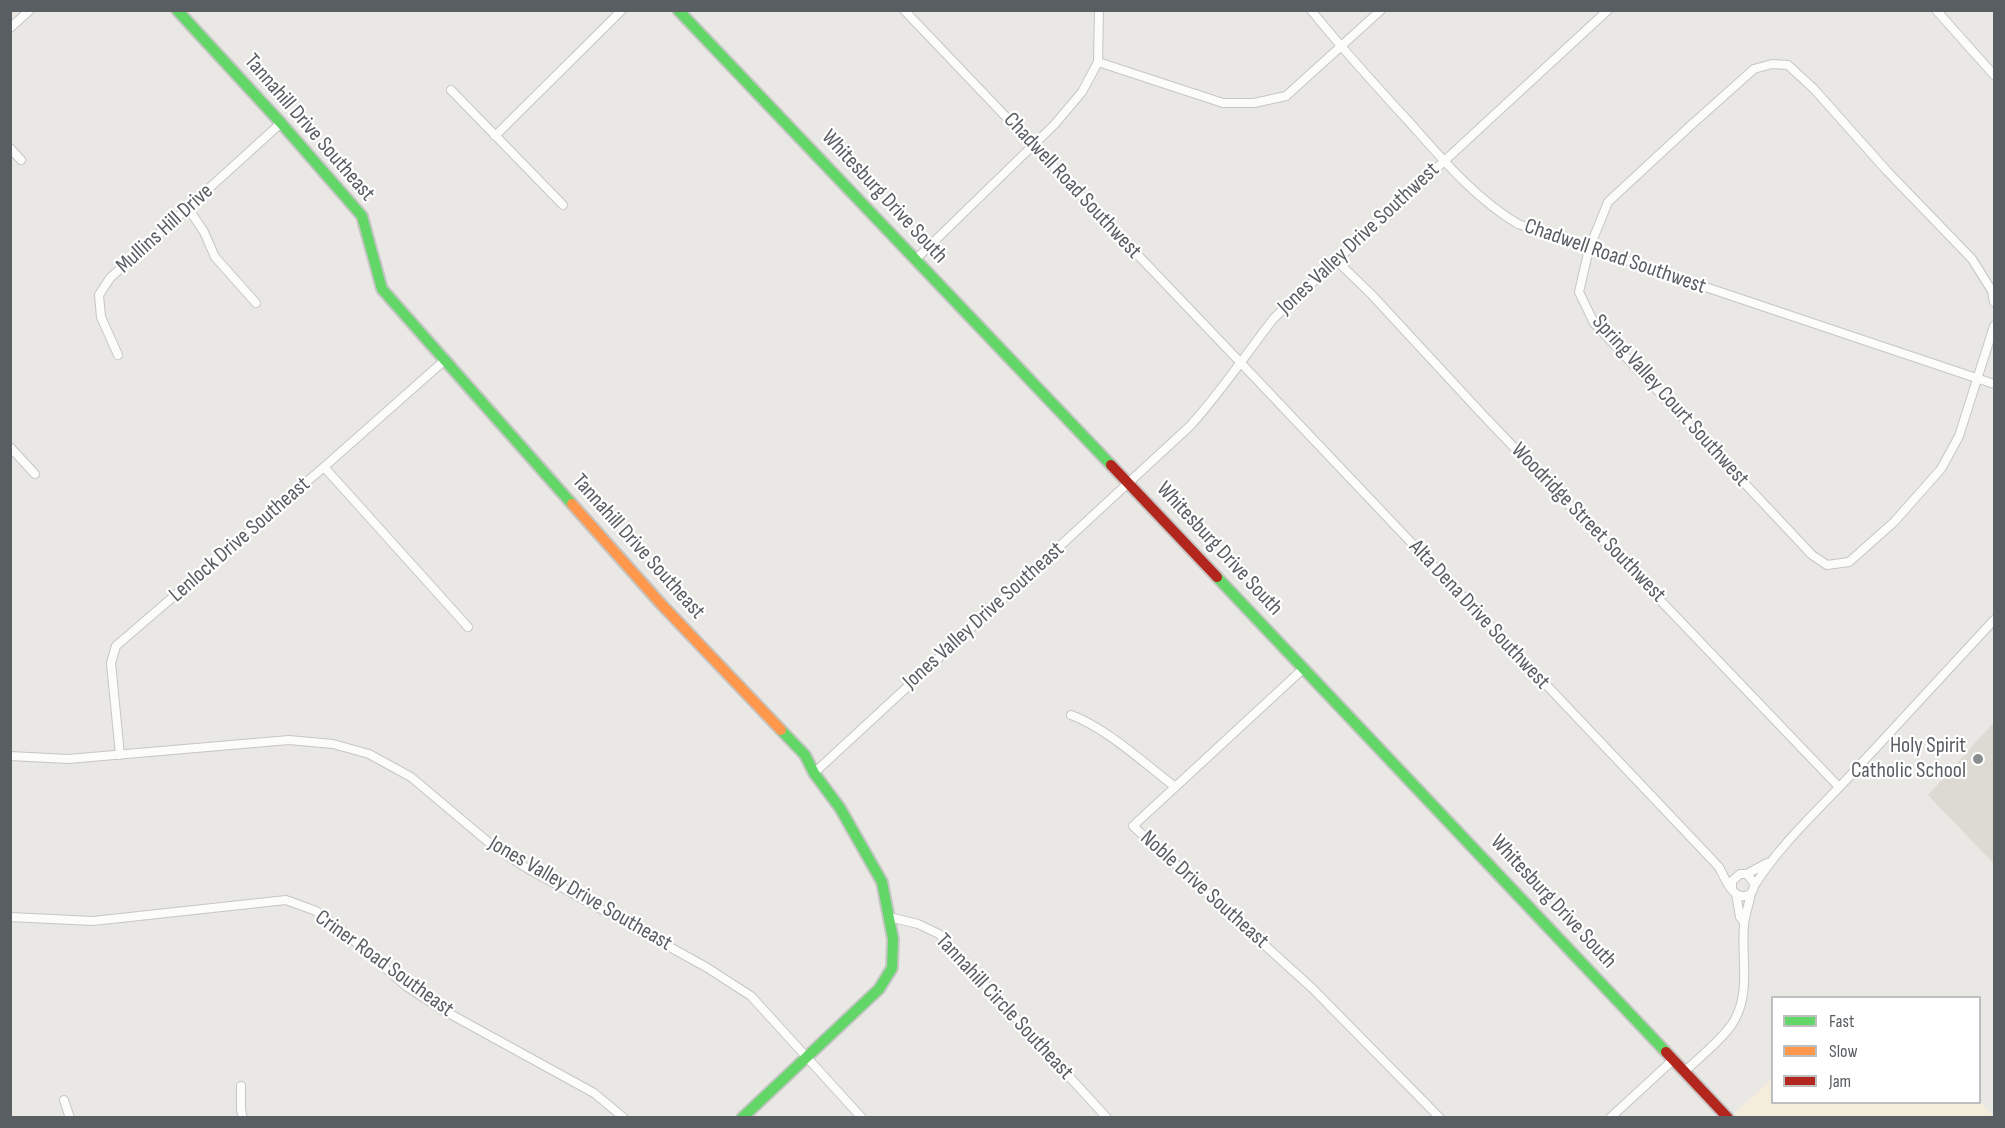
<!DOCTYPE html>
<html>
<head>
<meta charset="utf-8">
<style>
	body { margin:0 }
	#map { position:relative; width:2005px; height:1128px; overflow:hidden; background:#e9e8e4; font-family:"Sofia Sans Condensed",sans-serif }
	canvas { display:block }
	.frame { position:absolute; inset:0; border:12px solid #595e62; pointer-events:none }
	.legend { position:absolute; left:1771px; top:996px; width:210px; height:108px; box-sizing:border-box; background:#fff; border:2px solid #bdbfc0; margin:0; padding:8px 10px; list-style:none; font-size:18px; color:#595e62 }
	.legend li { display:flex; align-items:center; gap:12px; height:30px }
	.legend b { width:30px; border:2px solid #bdbfc0 }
</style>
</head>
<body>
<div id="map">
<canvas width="2005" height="1128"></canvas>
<div class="frame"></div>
<ul class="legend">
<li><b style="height:8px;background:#63d668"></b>Fast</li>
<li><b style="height:8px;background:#ff974d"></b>Slow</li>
<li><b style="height:8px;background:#b3261e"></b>Jam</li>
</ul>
</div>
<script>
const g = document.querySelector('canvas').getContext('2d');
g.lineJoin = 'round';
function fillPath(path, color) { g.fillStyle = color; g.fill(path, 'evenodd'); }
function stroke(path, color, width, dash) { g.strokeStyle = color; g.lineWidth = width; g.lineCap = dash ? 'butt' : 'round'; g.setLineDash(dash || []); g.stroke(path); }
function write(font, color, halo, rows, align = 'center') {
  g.font = font + ' "Sofia Sans Condensed",sans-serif'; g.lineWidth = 4.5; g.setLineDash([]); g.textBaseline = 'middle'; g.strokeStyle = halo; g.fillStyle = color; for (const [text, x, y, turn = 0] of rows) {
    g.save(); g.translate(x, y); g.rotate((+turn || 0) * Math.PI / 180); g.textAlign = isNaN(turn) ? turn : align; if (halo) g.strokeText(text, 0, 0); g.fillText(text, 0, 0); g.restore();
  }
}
fillPath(new Path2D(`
	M1772,1078V1102L1980,1101L1994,1117L1730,1118Z`), '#f5eddb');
fillPath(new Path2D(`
	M1994,722V864L1928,795Z`), '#dddad3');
const street = new Path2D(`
	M904,10L1240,362L1719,867C1724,876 1733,902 1748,895C1753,893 1754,888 1754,883L1747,874H1740L1732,881V888
	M1311,10C1343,50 1377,87 1411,124C1443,160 1476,199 1518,224L1994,384
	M1936,10L1994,75
	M10,28L30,10
	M1098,62L1223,103H1254L1286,96L1381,10
	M451,90L563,205
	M495,136L622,10
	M10,148L21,160
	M188,208L204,232L215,257L256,303
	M916,259L1054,125L1082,92L1098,62L1099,10
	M1336,260L1372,295L1483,415L1839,787
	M1994,302L1992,291L1972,259L1887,171L1814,89L1788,65L1772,64L1754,69L1689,127L1608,202L1589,249L1579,292L1594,323L1812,555L1827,565L1849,562L1894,522L1941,469L1959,436L1994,326
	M118,355L101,317L99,295L110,278L281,123
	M10,447L35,474
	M324,467L468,627
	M1304,668L1133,826L1312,988L1440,1118
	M1071,715C1105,727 1145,764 1174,786
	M120,755L111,663L116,646L324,467L445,360
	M10,756L68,759L289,740L333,744L369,754L411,777L493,846L525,867L706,967L751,996L862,1118
	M814,773L1190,426C1221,392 1246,354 1274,318L1608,10
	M1747,874L1767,863
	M1754,886C1779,846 1814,814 1847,779C1896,726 1945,673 1994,620
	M1736,894L1740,917L1744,922
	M10,917L93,921L286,900L316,911L345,933L406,986L441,1009L594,1093L624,1118
	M889,917L918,924L939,934L1107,1118
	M1685,1071C1699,1058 1725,1037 1734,1021C1751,992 1741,957 1744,925C1745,915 1749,904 1751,893
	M241,1086V1110L243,1118
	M64,1100L70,1118
	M1610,1118L1674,1059`);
const fast = new Path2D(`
	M177,10L281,123L362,216L382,289L572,504
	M678,10L1111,465
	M1217,577L1666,1052
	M742,1118L879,989L892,968L893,939L882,882L840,808L814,773L805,755L781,730`);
const slow = new Path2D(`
	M572,504L662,605L781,730`);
const jam = new Path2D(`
	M1111,465L1217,577
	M1666,1052L1728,1118`);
stroke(street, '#c6c6c6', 10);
stroke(fast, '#c5c5c4', 14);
stroke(slow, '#c5c5c4', 14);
stroke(jam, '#c5c5c4', 14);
stroke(street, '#fcfcfb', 8);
stroke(fast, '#63d668', 10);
stroke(slow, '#ff974d', 10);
stroke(jam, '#b3261e', 10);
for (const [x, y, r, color] of [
	[1978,759,6,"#8b8e90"]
]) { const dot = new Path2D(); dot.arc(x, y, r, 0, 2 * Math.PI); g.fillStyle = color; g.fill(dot); stroke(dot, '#fff', 2); }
write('22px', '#595e62', '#fff', [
	["Tannahill Drive Southeast",309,128,49],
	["Chadwell Road Southwest",1072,186,47],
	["Whitesburg Drive South",884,197,47],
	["Mullins Hill Drive",165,229,-42],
	["Jones Valley Drive Southwest",1359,239,-43],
	["Chadwell Road Southwest",1615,257,19],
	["Spring Valley Court Southwest",1670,401,48],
	["Woodridge Street Southwest",1588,523,46],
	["Lenlock Drive Southeast",240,540,-41],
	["Tannahill Drive Southeast",638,547,48],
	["Whitesburg Drive South",1219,549,47],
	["Alta Dena Drive Southwest",1479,615,47],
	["Jones Valley Drive Southeast",984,616,-42],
	["Noble Drive Southeast",1204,890,42],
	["Jones Valley Drive Southeast",580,894,30],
	["Whitesburg Drive South",1553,902,47],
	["Criner Road Southeast",384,964,36],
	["Tannahill Circle Southeast",1004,1007,47]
]);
write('22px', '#595e62', '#fff', [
	["Holy Spirit",1966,746],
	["Catholic School",1966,771]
], 'right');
</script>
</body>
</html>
